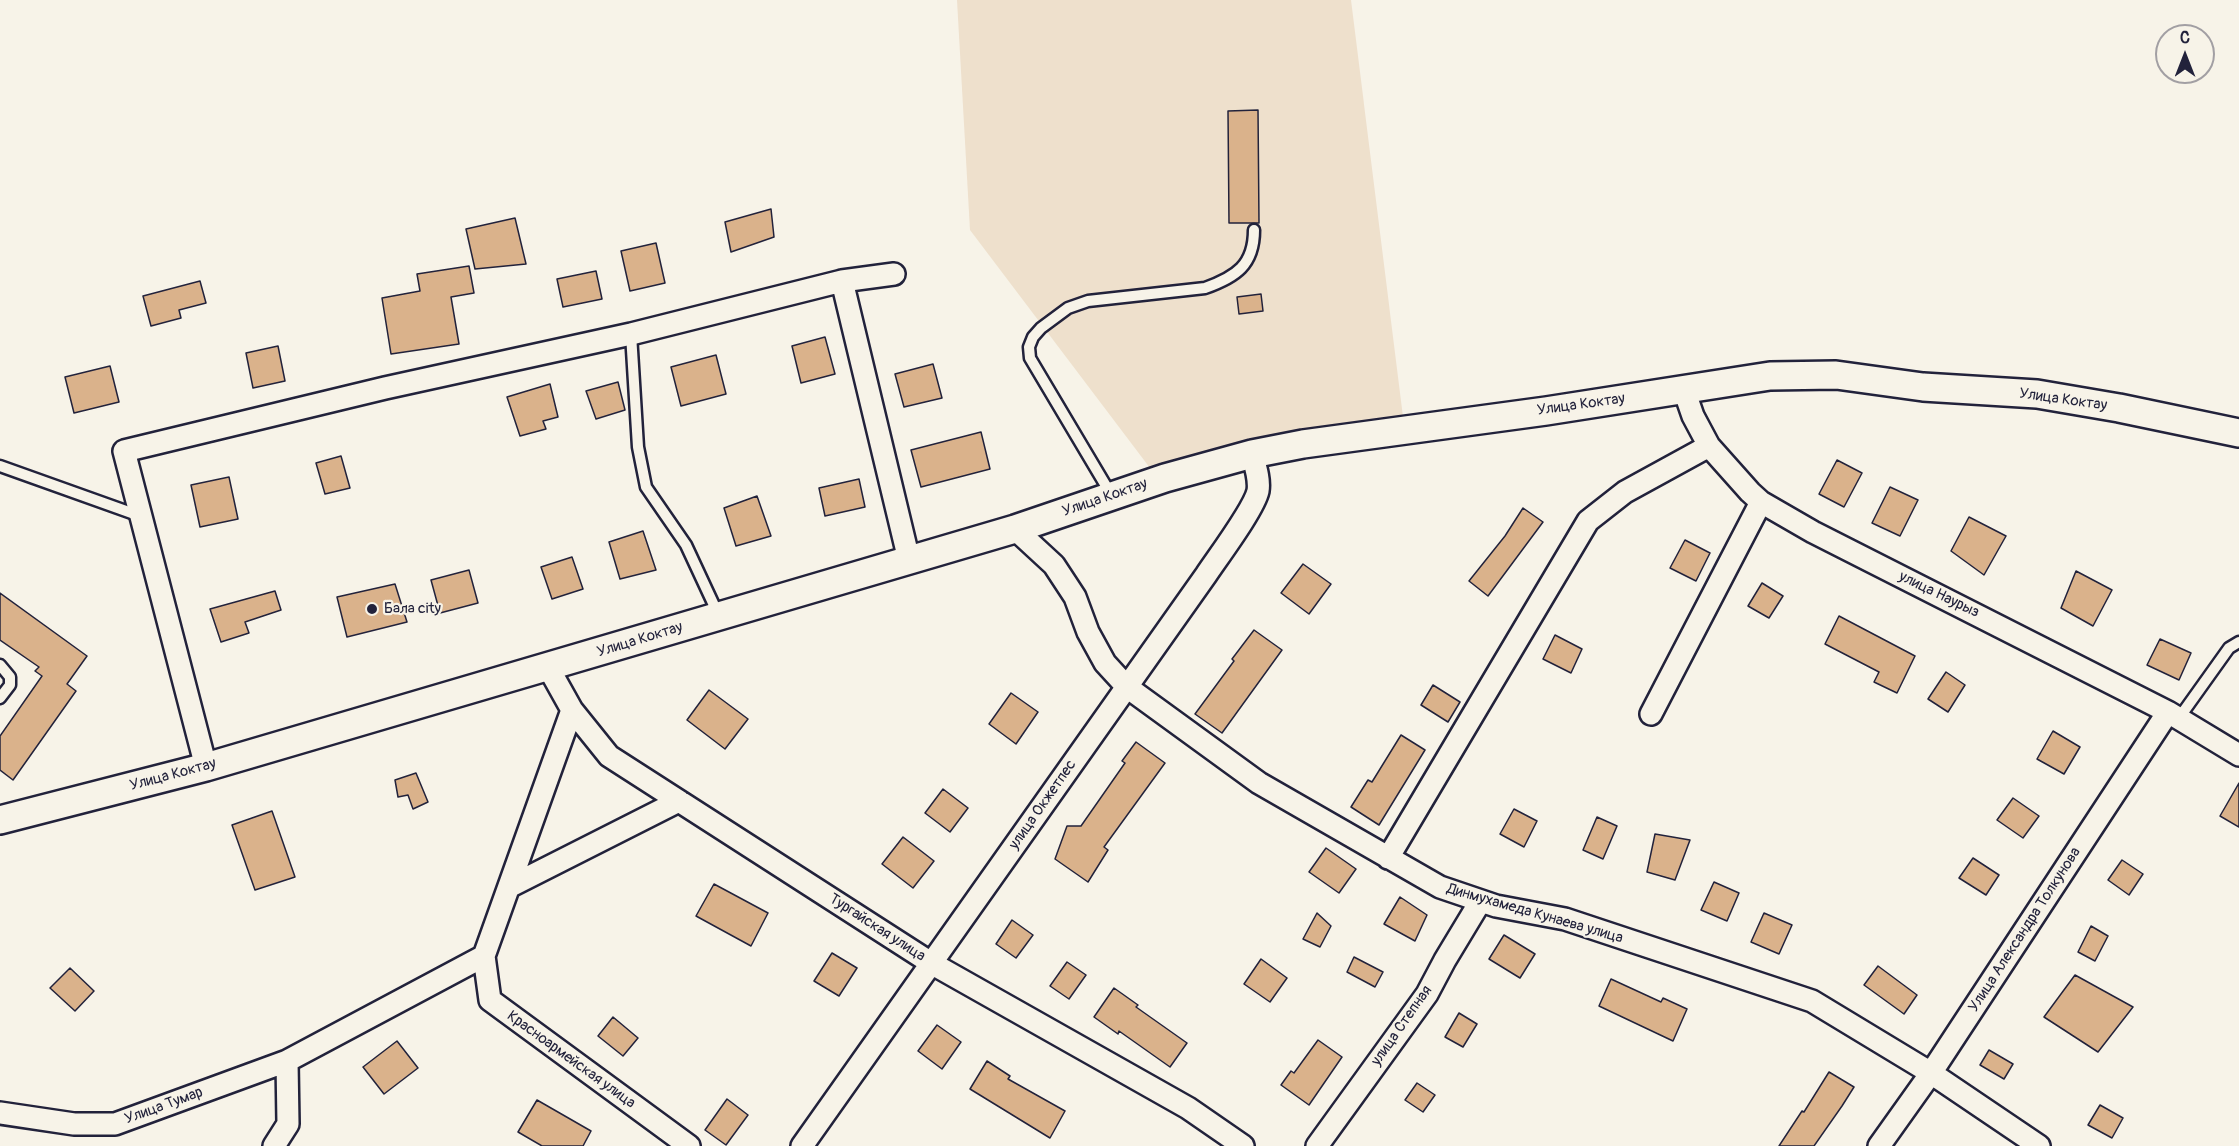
<!DOCTYPE html>
<html>
<head>
<meta charset="utf-8">
<style>
	body { margin:0 }
	#map { position:relative; width:2239px; height:1146px; overflow:hidden; background:#f7f3e8; font-family:Pangolin,sans-serif }
	canvas { display:block }
	.north { position:absolute; left:2155px; top:24px; width:60px; height:60px; box-sizing:border-box; background:#f7f3e8; border:2px solid #a29fa3; border-radius:50%; rotate:0deg; font-size:16px; font-weight:700; line-height:24px; text-align:center; color:#22223b }
	.north::after { content:''; display:block; margin:auto; width:21px; height:27px; background:#22223b; clip-path:polygon(50% 0,100% 100%,50% 72%,0 100%) }
</style>
</head>
<body>
<div id="map">
<canvas width="2239" height="1146"></canvas>
<div class="north">С</div>
</div>
<script>
const g = document.querySelector('canvas').getContext('2d');
g.lineJoin = 'round';
function fillPath(path, color) { g.fillStyle = color; g.fill(path, 'evenodd'); }
function stroke(path, color, width, dash) { g.strokeStyle = color; g.lineWidth = width; g.lineCap = dash ? 'butt' : 'round'; g.setLineDash(dash || []); g.stroke(path); }
function write(font, color, halo, rows, align = 'center') {
  g.font = font + ' Pangolin,sans-serif'; g.lineWidth = 4.5; g.setLineDash([]); g.textBaseline = 'middle'; g.strokeStyle = halo; g.fillStyle = color; for (const [text, x, y, turn = 0] of rows) {
    g.save(); g.translate(x, y); g.rotate((+turn || 0) * Math.PI / 180); g.textAlign = isNaN(turn) ? turn : align; if (halo) g.strokeText(text, 0, 0); g.fillText(text, 0, 0); g.restore();
  }
}
fillPath(new Path2D(`
	M957,0H1351L1403,417L1153,472L970,230Z`), '#eee0cc');
const building = new Path2D(`
	M1258,110L1259,223H1229L1228,111Z
	M771,209L774,237L731,252L725,222Z
	M515,218L526,264L475,269L466,229Z
	M656,243L665,283L630,291L621,251Z
	M469,266L474,293L451,297L459,344L391,354L382,298L420,291L417,274Z
	M596,271L602,299L563,307L557,279Z
	M200,281L206,303L179,310L181,318L151,326L143,296Z
	M1261,294L1263,311L1239,314L1237,297Z
	M825,337L835,374L801,383L792,346Z
	M278,346L285,381L253,388L246,353Z
	M716,355L726,394L681,406L671,367Z
	M933,364L942,398L904,407L895,374Z
	M110,366L119,402L74,413L65,377Z
	M618,382L625,410L596,419L586,391Z
	M550,384L558,417L543,421L546,429L520,436L507,397Z
	M981,432L990,469L921,487L911,450Z
	M341,456L350,488L325,494L316,463Z
	M1837,460L1862,473L1844,507L1819,494Z
	M229,477L238,519L200,527L191,485Z
	M859,479L865,507L825,516L819,488Z
	M1890,487L1918,500L1900,536L1872,523Z
	M757,496L771,536L736,546L724,508Z
	M1523,508L1543,522L1488,596L1469,581L1505,536Z
	M1969,517L2006,536L1984,575L1951,551Z
	M643,531L656,570L620,579L609,542Z
	M1685,540L1710,553L1696,581L1670,568Z
	M572,557L583,589L552,599L541,567Z
	M1303,564L1331,584L1309,614L1281,593Z
	M469,570L478,603L440,613L431,580Z
	M2076,571L2112,590L2093,626L2061,608Z
	M1762,583L1783,596L1769,618L1748,606Z
	M395,584L407,622L347,637L337,597Z
	M275,591L281,610L245,622L249,633L221,642L210,609Z
	M0,593L87,656L67,684L76,691L13,780L0,770V736L42,676L35,671L39,667L0,640Z
	M1839,616L1915,656L1897,693L1874,682L1879,672L1825,644Z
	M1254,630L1282,650L1222,733L1195,714L1234,661L1232,659Z
	M1555,635L1582,649L1571,673L1543,659Z
	M2160,639L2191,653L2179,680L2147,665Z
	M1946,672L1965,685L1948,712L1928,699Z
	M1433,685L1460,702L1448,722L1421,705Z
	M709,690L748,719L725,749L687,720Z
	M1011,693L1038,712L1016,744L989,724Z
	M2053,731L2080,747L2064,774L2037,759Z
	M1401,735L1425,750L1379,825L1351,807L1368,780L1372,782Z
	M1136,742L1165,763L1104,847L1108,850L1088,882L1055,859L1067,826H1081L1125,763L1122,761Z
	M416,773L428,802L413,809L408,795L398,797L395,780Z
	M2239,783V827L2220,816Z
	M943,789L968,808L950,832L925,813Z
	M2013,798L2039,816L2023,838L1997,820Z
	M1514,809L1537,821L1524,847L1500,834Z
	M272,811L295,877L255,890L232,825Z
	M1597,817L1617,826L1603,859L1583,850Z
	M1655,834L1690,840L1675,880L1647,872Z
	M903,837L934,861L913,888L882,864Z
	M1326,848L1356,869L1339,893L1309,872Z
	M1973,858L1999,875L1986,895L1959,878Z
	M2122,860L2143,874L2129,895L2108,880Z
	M1714,882L1739,893L1727,921L1701,910Z
	M714,884L768,913L751,946L696,916Z
	M1400,897L1427,915L1415,941L1384,924Z
	M1317,913L1331,926L1320,947L1303,939Z
	M1764,913L1792,925L1779,954L1751,942Z
	M1012,920L1033,935L1016,958L996,944Z
	M2091,926L2108,936L2095,961L2078,952Z
	M1504,935L1535,954L1520,978L1489,959Z
	M832,953L857,968L839,996L814,981Z
	M1354,957L1383,972L1375,987L1347,972Z
	M1261,959L1287,978L1270,1002L1244,984Z
	M1067,962L1086,975L1069,999L1050,986Z
	M1878,966L1917,995L1904,1014L1864,985Z
	M70,968L94,991L75,1011L50,988Z
	M2075,975L2133,1007L2098,1052L2044,1017Z
	M1611,979L1661,1002L1663,998L1687,1009L1673,1041L1599,1006Z
	M1114,988L1138,1005L1136,1007L1187,1043L1170,1067L1119,1031L1118,1034L1094,1017Z
	M1459,1013L1477,1024L1463,1047L1445,1037Z
	M613,1017L638,1038L623,1056L598,1036Z
	M937,1025L961,1042L942,1069L918,1051Z
	M1318,1040L1342,1057L1309,1105L1281,1085L1291,1071L1294,1073Z
	M397,1041L418,1068L384,1094L363,1067Z
	M1989,1050L2013,1064L2004,1079L1980,1065Z
	M987,1061L1010,1076L1008,1079L1065,1111L1050,1138L970,1089Z
	M1829,1072L1854,1087L1842,1106L1814,1146H1779L1802,1111L1804,1112Z
	M1417,1083L1435,1095L1423,1112L1405,1100Z
	M727,1099L748,1115L726,1145L705,1130Z
	M537,1100L591,1131L583,1146H542L518,1132Z
	M2100,1105L2123,1118L2112,1138L2088,1125Z`);
fillPath(building, '#dab28b');
stroke(building, '#22223b', 1.5);
const service = new Path2D(`
	M631,334L638,447L646,487L686,545L719,616
	M0,466L140,516
	M1112,496L1030,358L1029,347L1033,337L1041,328L1068,308L1088,301L1205,288C1236,277 1254,265 1254,230
	M0,665L10,677V685L0,698
	M2179,718L2229,648L2239,642`);
const minor = new Path2D(`
	M842,281L909,560
	M1684,390L1693,416L1709,446L1750,492L1761,502L1813,532L2168,712L2239,755
	M1015,529L1054,565L1075,597L1088,632L1105,663L1127,687L1259,783L1440,887L1496,906L1565,919L1812,1001L1931,1073L2039,1146
	M548,667L572,710L609,756L931,963L1188,1108L1243,1146
	M1651,714L1761,502
	M206,767L124,451L385,388L631,334L842,281L894,274
	M1388,858L1588,521L1625,492L1709,446
	M509,887L679,801
	M484,956L490,1000L689,1146
	M0,1113L74,1124H115L287,1061L484,956L572,710
	M274,1146L288,1124L287,1061
	M802,1146L1206,575C1218,557 1254,509 1258,491C1260,479 1255,465 1252,454
	M1317,1146L1427,994L1445,960L1480,902
	M1879,1146L1931,1073L2168,712`);
const tertiary = new Path2D(`
	M0,820L206,767L1015,529L1165,478L1252,454L1303,444L1546,411L1770,376L1836,375L1923,387L2037,394L2119,408L2239,433`);
stroke(service, '#22223b', 15);
stroke(minor, '#22223b', 26);
stroke(tertiary, '#22223b', 32);
stroke(service, '#f7f3e8', 10);
stroke(minor, '#f7f3e8', 21);
stroke(tertiary, '#f7f3e8', 27);
for (const [x, y, r, color] of [
	[372,609,6,"#22223b"]
]) { const dot = new Path2D(); dot.arc(x, y, r, 0, 2 * Math.PI); g.fillStyle = color; g.fill(dot); stroke(dot, '#f7f3e8', 2); }
write('15px', '#22223b', '#f7f3e8', [
	["Улица Коктау",2063,400,8],
	["Улица Коктау",1581,405,-8],
	["Улица Коктау",1105,498,-19],
	["улица Наурыз",1939,595,26],
	["Улица Коктау",640,640,-17],
	["Улица Коктау",173,775,-15],
	["улица Окжетпес",1043,805,-55],
	["Динмухамеда Кунаева улица",1535,914,16],
	["Тургайская улица",877,928,33],
	["Улица Александра Толкунова",2025,930,-57],
	["улица Степная",1402,1026,-55],
	["Красноармейская улица",571,1060,36],
	["Улица Тумар",164,1106,-20]
]);
write('15px', '#22223b', '#f7f3e8', [
	["Бала city",384,609]
], 'left');
</script>
</body>
</html>
